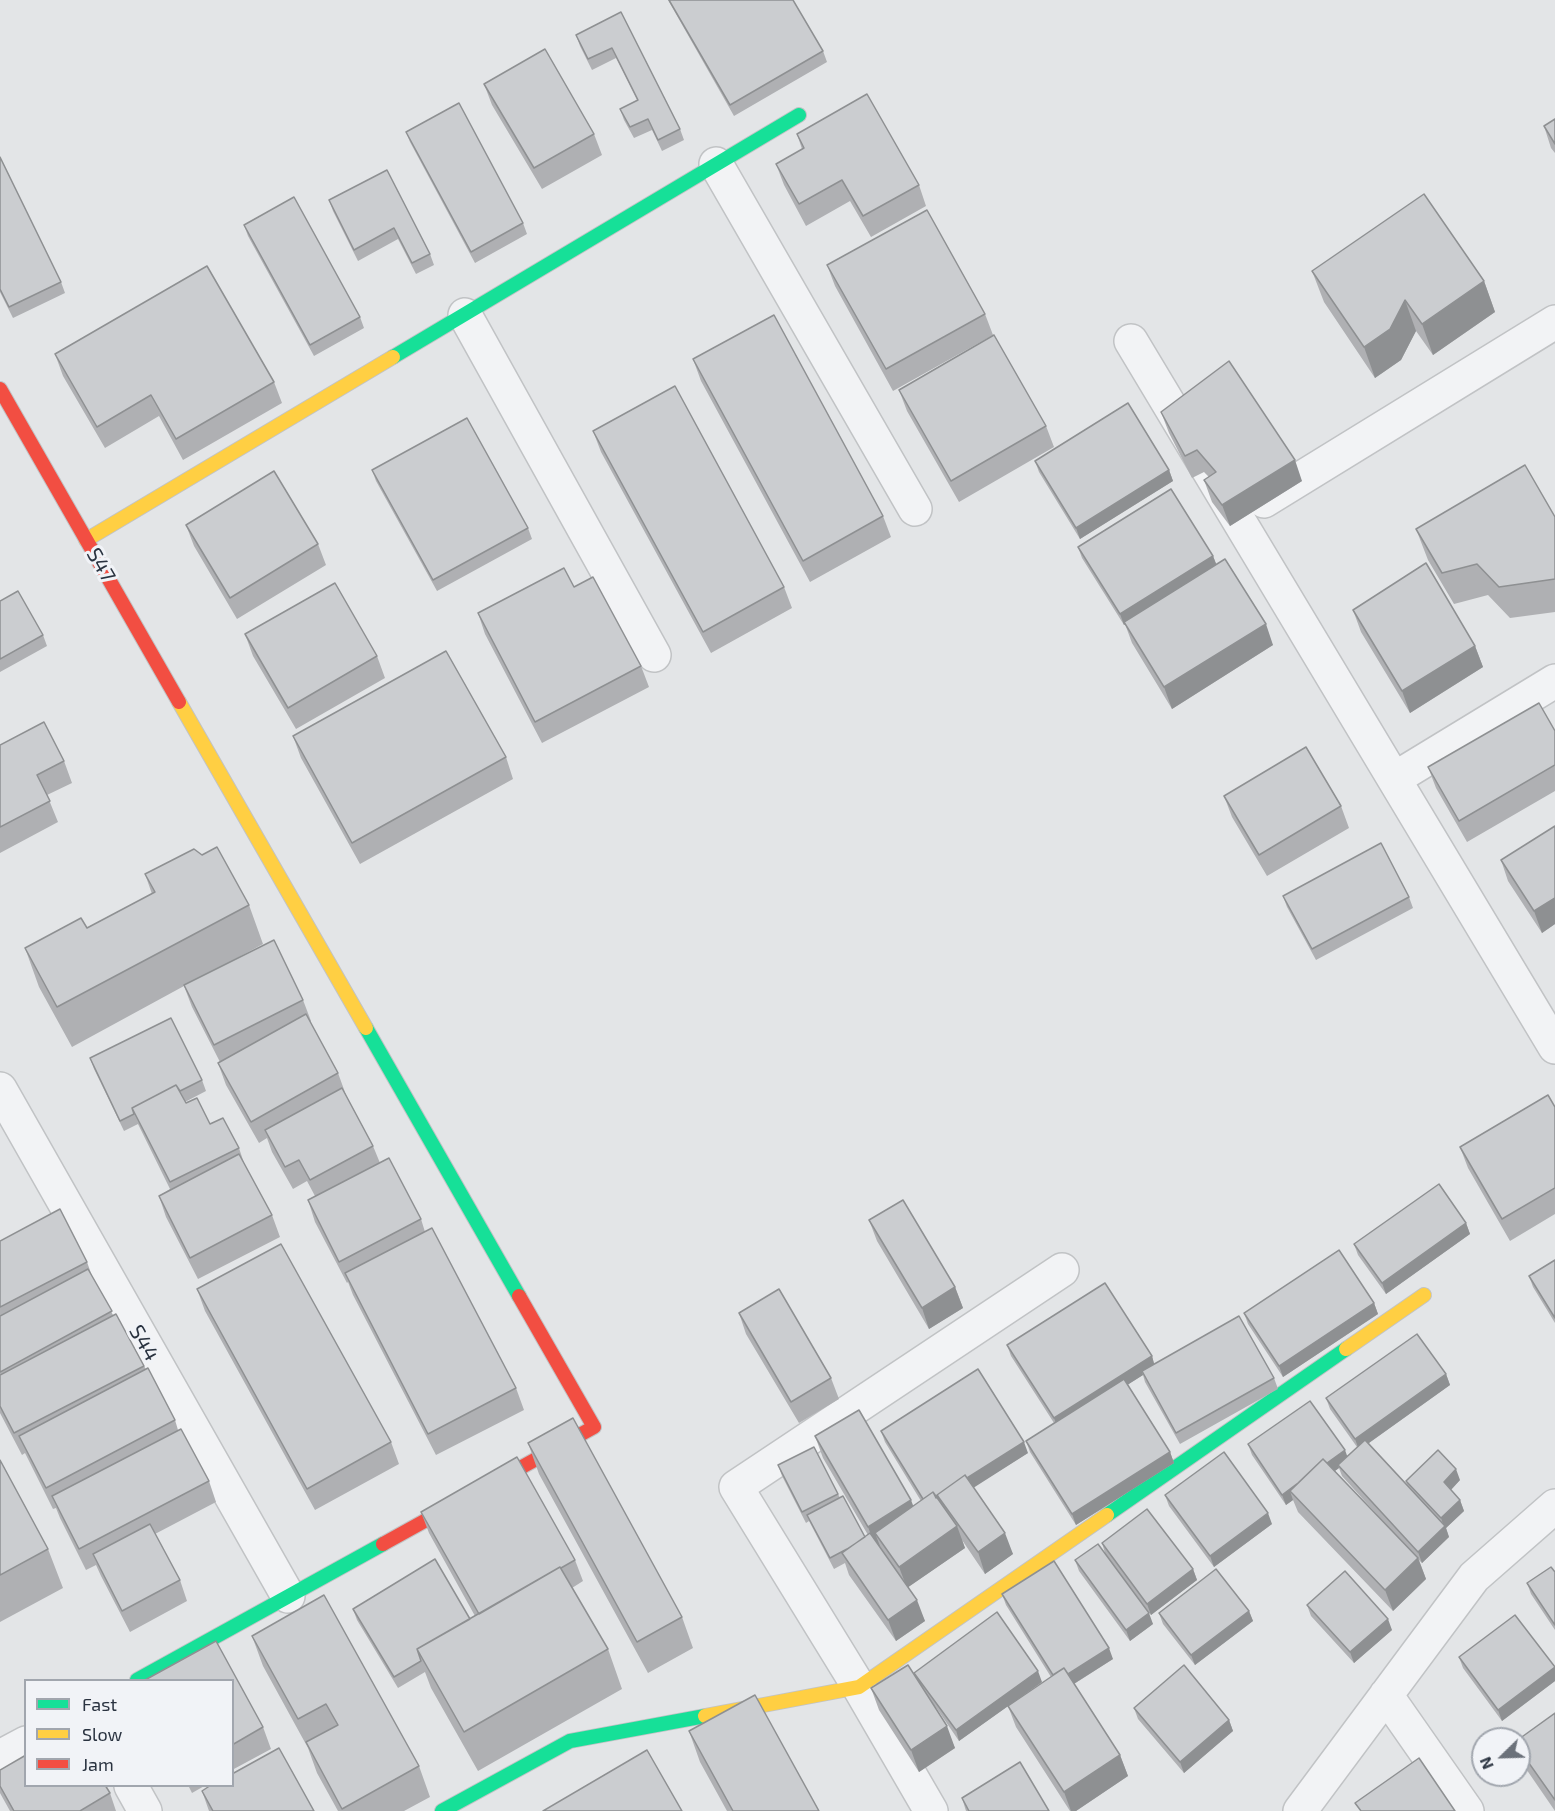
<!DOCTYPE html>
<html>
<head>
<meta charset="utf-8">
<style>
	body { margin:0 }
	#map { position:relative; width:1555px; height:1811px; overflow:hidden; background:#e3e5e7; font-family:"Exo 2",sans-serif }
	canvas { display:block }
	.legend { position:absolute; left:24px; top:1679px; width:210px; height:108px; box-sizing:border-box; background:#f1f3f7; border:2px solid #a1a6ae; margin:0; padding:8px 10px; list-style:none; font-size:18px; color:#2a3340 }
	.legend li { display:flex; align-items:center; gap:12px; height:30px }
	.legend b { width:30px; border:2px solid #a1a6ae }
	.north { position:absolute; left:1471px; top:1727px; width:60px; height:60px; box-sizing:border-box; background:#f1f3f7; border:2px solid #a1a6ae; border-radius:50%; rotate:247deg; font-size:16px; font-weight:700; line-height:24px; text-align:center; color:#2a3340 }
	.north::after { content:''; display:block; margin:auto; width:21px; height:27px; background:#6b717a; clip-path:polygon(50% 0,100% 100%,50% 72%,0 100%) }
</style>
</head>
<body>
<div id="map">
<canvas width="1555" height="1811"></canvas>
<ul class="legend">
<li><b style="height:8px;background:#16e098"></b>Fast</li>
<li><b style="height:8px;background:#ffcf43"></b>Slow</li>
<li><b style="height:8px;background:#f24e42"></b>Jam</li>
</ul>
<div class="north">N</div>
</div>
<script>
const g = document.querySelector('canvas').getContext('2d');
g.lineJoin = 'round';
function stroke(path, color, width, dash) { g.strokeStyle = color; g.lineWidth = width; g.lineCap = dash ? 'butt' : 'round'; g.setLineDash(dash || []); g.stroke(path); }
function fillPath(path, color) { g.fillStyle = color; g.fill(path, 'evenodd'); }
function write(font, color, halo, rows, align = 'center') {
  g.font = font + ' "Exo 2",sans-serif'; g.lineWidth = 6; g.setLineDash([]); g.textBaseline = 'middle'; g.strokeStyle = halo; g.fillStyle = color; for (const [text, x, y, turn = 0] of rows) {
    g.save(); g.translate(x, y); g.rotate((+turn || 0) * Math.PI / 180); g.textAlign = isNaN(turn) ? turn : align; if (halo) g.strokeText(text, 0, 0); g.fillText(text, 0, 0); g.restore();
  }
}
const street = new Path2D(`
	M716,164L915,509
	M465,315L654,655
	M1131,341L1555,1047
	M1264,501L1555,322
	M1394,779L1555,681
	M0,1089L288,1596
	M1386,1695L1467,1811
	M0,1757L26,1743
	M131,1786L145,1811
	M931,1811L859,1687L736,1487L1062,1270
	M1300,1811L1474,1577L1555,1506`);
const fast = new Path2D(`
	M393,357L799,115
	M366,1028L519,1296
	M1107,1515L1346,1349
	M137,1680L383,1544
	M442,1811L570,1741L705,1716`);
const slow = new Path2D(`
	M86,540L393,357
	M179,702L366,1028
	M1346,1349L1424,1295
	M705,1716L859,1687L1107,1515`);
const jam = new Path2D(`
	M0,389L179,702
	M383,1544L594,1427L519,1296`);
stroke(street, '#c1c3c5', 36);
stroke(fast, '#c1c3c5', 16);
stroke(slow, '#c1c3c5', 16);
stroke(jam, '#c1c3c5', 16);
stroke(street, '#f2f3f5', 33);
stroke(fast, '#16e098', 14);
stroke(slow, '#ffcf43', 14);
stroke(jam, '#f24e42', 14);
fillPath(new Path2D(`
	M668,0H793L823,51L827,62L734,116Z
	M621,12L680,129L684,140L662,151L652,130L634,138L624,120L620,109L637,100L616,58L592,70L580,46L576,35Z
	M484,84L594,134L602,155L542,189L492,105Z
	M1555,119V153L1551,148L1544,126Z
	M406,132L523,223L527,234L475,263L410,142Z
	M797,134L919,185L926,206L871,237L850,201L806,226L784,185L776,164L802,149Z
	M0,157L61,282L65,293L13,318L0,292Z
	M387,170L430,254L434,265L416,274L398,239L358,261L333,211L329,200Z
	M244,225L360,317L364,328L314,356L248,236Z
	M827,265L985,314L993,335L893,391L835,286Z
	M1312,271L1484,281L1495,312L1433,355L1416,331L1401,360L1375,378L1324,302Z
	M55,354L274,382L282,403L183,460L159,416L105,448L63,376Z
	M693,359L883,516L891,537L810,582L701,381Z
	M899,390L1046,426L1054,447L959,502L907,411Z
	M1161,412L1302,481L1230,526L1212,502L1204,480L1209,477L1204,472L1192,478L1169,433Z
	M593,431L784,587L792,608L711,653L601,452Z
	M1035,461L1169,470L1173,481L1080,539L1039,472Z
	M372,470L528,528L532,539L437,591L376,481Z
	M1555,517V612L1510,618L1488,595L1454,604L1428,560L1416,529Z
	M186,525L318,544L326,565L237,619L194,546Z
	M1078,547L1213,556L1216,564L1273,645L1172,709L1132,643L1125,624L1124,625L1082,558Z
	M574,587L641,666L649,687L542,743L485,634L478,613Z
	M0,601L43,635L47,646L0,672Z
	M1353,610L1475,646L1483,667L1410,713L1361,632Z
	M245,634L377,656L385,678L296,729L253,656Z
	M1555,731V791L1467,842L1436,788L1428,767Z
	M293,736L506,757L513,779L360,864L301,758Z
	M0,745L64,761L72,783L47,795L58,822L0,853Z
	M1224,796L1341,806L1349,828L1267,876L1232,817Z
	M1555,826V924L1542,933L1508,881L1501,860Z
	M145,874L249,905L263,944L217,969L303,1000L311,1021L310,1022L338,1073L346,1095L373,1146L380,1163L421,1219L425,1232L516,1388L524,1410L436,1455L353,1295L348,1282L347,1283L315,1222L308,1200L315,1196L307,1181L293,1189L272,1152L267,1138L259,1143L226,1085L218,1063L220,1062L192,1007L184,986L72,1047L39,987L25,948L87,928L152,894Z
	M1283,896L1409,897L1413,908L1316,960L1287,907Z
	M90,1058L202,1080L206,1091L185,1102L210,1124L239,1148L244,1163L272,1215L280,1237L198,1279L166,1217L159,1196L170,1189L138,1124L124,1131L94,1069Z
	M1555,1107V1214L1510,1241L1468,1168L1460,1147Z
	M869,1220L955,1287L963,1308L929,1329L877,1241Z
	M1466,1223L1470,1234L1386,1294L1358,1255L1354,1244Z
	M0,1241L87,1262L92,1276L113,1315L144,1366L175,1420L178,1430L209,1481L216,1502L155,1534L180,1580L187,1601L130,1632L101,1576L96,1565L86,1570L60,1518L56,1508L53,1509L25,1453L22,1455L0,1413Z
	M1555,1260V1323L1533,1287L1529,1276Z
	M197,1289L391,1442L399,1464L315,1510L205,1311Z
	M1374,1303L1378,1314L1283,1377L1248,1324L1244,1313Z
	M739,1313L831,1378L839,1399L799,1423L746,1334Z
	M1007,1345L1152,1356L1154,1364L1274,1378L1278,1389L1180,1444L1145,1382L1143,1375L1127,1385L1170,1452L1174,1463L1076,1525L1030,1452L1026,1441L1054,1423L1011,1356Z
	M1446,1374L1450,1385L1369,1443L1407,1484L1406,1481L1460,1480L1451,1490L1460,1500L1464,1511L1446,1528L1449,1537L1422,1563L1419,1560L1426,1579L1393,1611L1298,1512L1293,1500L1286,1505L1252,1455L1248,1444L1347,1456L1357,1447L1330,1409L1326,1398ZM1339,1468L1342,1476L1391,1530L1335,1471Z
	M881,1431L1028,1453L973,1487L1013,1554L985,1574L962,1540L965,1548L908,1587L925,1621L896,1641L849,1575L845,1563L834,1569L809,1521L806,1523L782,1476L778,1465L838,1494L840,1498L865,1537L868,1535L823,1458L815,1436L914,1506L921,1501L885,1442Z
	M528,1443L682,1617L693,1648L648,1673L539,1474Z
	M0,1460L48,1549L63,1588L0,1622Z
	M1165,1495L1272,1524L1214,1567L1169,1506Z
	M421,1512L575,1560L583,1581L572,1588L608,1649L622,1689L478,1771L431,1688L425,1672L398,1688L357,1620L353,1609L470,1619L475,1616L429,1533Z
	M1102,1543L1193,1569L1197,1580L1151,1615L1124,1579L1153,1624L1130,1641L1079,1571L1075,1560L1105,1553Z
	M1555,1572V1630L1531,1594L1527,1583Z
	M1002,1594L1113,1659L1074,1684L1120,1755L1128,1776L1076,1811H1070L1016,1727L1008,1706L959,1741L935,1706L955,1748L919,1772L879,1710L871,1688L916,1677L914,1673L1042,1682L1020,1698L1051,1677L1006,1605Z
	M1307,1605L1392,1630L1354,1663L1311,1616Z
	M1249,1611L1253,1621L1195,1665L1163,1624L1159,1613Z
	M252,1636L419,1766L430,1797L404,1811H338L317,1773L308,1748L263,1666Z
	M1459,1657L1555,1667V1681L1502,1721L1463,1668Z
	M232,1680L263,1727L271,1749L232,1770Z
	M1134,1708L1229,1720L1233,1731L1184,1773L1138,1719Z
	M1555,1713V1811L1522,1763L1519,1755V1739Z
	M689,1731L819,1811H727L700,1762Z
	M0,1770L110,1793L116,1811H10L0,1793Z
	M188,1785H206L192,1793Z
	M202,1791L314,1811H209Z
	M962,1798L1049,1811H966Z`), '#afb0b3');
fillPath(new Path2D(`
	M1484,281L1495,312L1433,355L1422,324Z
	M1405,300L1416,331L1401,360L1375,378L1364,347Z
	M1295,460L1302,481L1230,526L1222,505Z
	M1169,470L1173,481L1080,539L1076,528Z
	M1213,556L1217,566L1124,625L1120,614Z
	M1266,624L1273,645L1172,709L1164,687Z
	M1475,646L1483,667L1410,713L1402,691Z
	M1555,898V924L1542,933L1534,911Z
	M1466,1223L1470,1234L1386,1294L1382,1283Z
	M955,1287L963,1308L929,1329L922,1308Z
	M1374,1303L1378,1314L1283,1377L1279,1366Z
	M1152,1356L1155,1367L1142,1371L1143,1375L1058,1429L1054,1418Z
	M1446,1374L1450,1385L1359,1450L1355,1439Z
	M1024,1442L1028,1453L945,1506L938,1496Z
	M1345,1450L1349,1461L1338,1465L1339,1468L1297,1498L1290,1491L1293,1500L1286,1505L1282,1495Z
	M1170,1452L1174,1463L1076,1525L1072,1514Z
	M1456,1469L1460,1480L1448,1493L1444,1482Z
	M911,1500L919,1521L875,1533L880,1546L876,1548L868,1527Z
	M1460,1500L1464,1511L1446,1528L1449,1537L1422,1563L1418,1552L1444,1527L1441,1518Z
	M1268,1513L1272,1524L1214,1567L1210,1556Z
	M957,1526L965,1548L907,1588L899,1567Z
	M1005,1533L1013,1554L985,1574L978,1552Z
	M1418,1558L1426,1579L1393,1611L1385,1590Z
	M1193,1569L1197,1580L1151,1615L1147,1604Z
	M917,1600L925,1621L896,1641L888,1620Z
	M1249,1611L1253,1621L1195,1665L1191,1655Z
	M1149,1613L1153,1624L1130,1641L1126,1630Z
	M1388,1619L1392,1630L1354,1663L1350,1652Z
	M1109,1648L1113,1659L1061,1692L1057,1681Z
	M1555,1667V1681L1502,1721L1498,1710Z
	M1038,1671L1042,1682L959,1741L956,1730Z
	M1229,1720L1233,1731L1184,1773L1180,1762Z
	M947,1726L955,1748L919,1772L911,1750Z
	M1120,1755L1128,1776L1076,1811H1071L1064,1792Z`), '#8e9092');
const building = new Path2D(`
	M669,0H793L823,51L730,105Z
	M621,12L680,129L658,140L648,119L630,127L620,109L638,100L612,48L588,59L576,35Z
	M545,49L594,134L534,168L484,84Z
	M867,94L919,185L863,216L842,180L799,204L776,164L804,148L797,134Z
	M459,103L523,223L471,252L406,132Z
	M1555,119V144L1544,126Z
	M0,157L61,282L9,307L0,289Z
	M387,170L430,254L412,263L394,228L354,250L329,200Z
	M1424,194L1484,281L1422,324L1405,300L1390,329L1364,347L1312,271Z
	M294,197L360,317L310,345L244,225Z
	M927,210L985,314L886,369L827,265Z
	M207,266L274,382L176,439L151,395L97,427L55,354Z
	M774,315L883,516L803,561L693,359Z
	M994,335L1046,426L951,481L899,390Z
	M1229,361L1295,460L1222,505L1204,480L1216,472L1197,450L1185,456L1161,412Z
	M675,386L784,587L703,632L593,431Z
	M1128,403L1169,470L1076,528L1035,461Z
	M467,418L528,528L433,580L372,470Z
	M1525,465L1555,517V579L1499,587L1477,564L1442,573L1416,529Z
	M274,471L318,544L230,598L186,525Z
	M1171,489L1213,556L1120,614L1078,547Z
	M1225,559L1266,624L1164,687L1124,622Z
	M1426,563L1475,646L1402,691L1353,610Z
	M564,568L574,587L593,577L641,666L535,722L478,613Z
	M335,583L377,656L288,708L245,634Z
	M18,591L43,635L0,659V601Z
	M446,651L506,757L352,843L293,736Z
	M1539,703L1555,731V765L1459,821L1428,767Z
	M44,722L64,761L37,775L50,801L0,827V745Z
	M1306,747L1341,806L1259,855L1224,796Z
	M1555,826V898L1534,911L1501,860Z
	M1381,843L1409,897L1312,949L1283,896Z
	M217,847L249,905L57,1007L25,948L81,918L87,928L155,892L145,874L194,849L202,855Z
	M274,940L303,1000L214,1045L184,985Z
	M306,1014L338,1073L251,1122L218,1063Z
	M171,1018L202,1080L180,1091L176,1085L132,1108L134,1114L120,1121L90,1058Z
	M176,1085L186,1103L197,1098L210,1124L223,1118L239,1148L170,1182L132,1108Z
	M342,1088L373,1146L310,1180L299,1160L285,1167L265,1130Z
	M1548,1095L1555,1107V1188L1502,1219L1460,1147Z
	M239,1154L272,1215L190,1258L159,1196Z
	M389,1158L421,1219L339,1262L308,1200Z
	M1439,1184L1466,1223L1382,1283L1354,1244Z
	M903,1200L955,1287L922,1308L869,1220Z
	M60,1209L87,1262L0,1307V1241Z
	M432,1228L516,1388L428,1434L345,1273Z
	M281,1244L391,1442L307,1489L197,1289Z
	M1339,1250L1374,1303L1279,1366L1244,1313Z
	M1555,1260V1318L1529,1276Z
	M88,1269L112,1311L0,1372V1316Z
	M1105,1283L1152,1356L1054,1418L1007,1345Z
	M779,1289L831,1378L791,1402L739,1313Z
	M116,1314L144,1366L14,1433L0,1406V1375Z
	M1239,1316L1274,1378L1176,1433L1142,1371Z
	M1417,1334L1446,1374L1355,1439L1326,1398Z
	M148,1368L175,1420L46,1488L19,1436Z
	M978,1369L1024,1442L967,1478L965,1475L937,1495L938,1496L936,1498L933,1492L923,1499L881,1431Z
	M1124,1379L1170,1452L1072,1514L1026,1441Z
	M1310,1401L1345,1450L1327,1463L1323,1459L1298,1483L1282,1495L1248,1444Z
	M859,1410L911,1500L868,1527L815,1436Z
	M573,1418L682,1617L637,1642L528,1443Z
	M181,1429L209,1481L79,1549L52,1496Z
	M1365,1440L1445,1526L1418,1552L1338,1465Z
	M814,1447L838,1494L802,1512L778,1465Z
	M1438,1450L1456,1469L1444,1482L1460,1500L1441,1518L1406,1481Z
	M1224,1452L1268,1513L1210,1556L1165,1495Z
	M517,1457L575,1560L561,1568L560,1567L479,1614L421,1512Z
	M1323,1459L1418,1558L1385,1590L1290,1491Z
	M0,1460L48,1549L0,1575Z
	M965,1475L1005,1533L978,1552L937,1495Z
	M933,1492L957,1526L899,1567L875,1533Z
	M843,1496L865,1537L847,1549L830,1558L807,1515Z
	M1147,1509L1193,1569L1147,1604L1102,1543Z
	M150,1524L180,1580L122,1611L93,1554Z
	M870,1533L917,1600L888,1620L842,1553Z
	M1098,1544L1149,1613L1126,1630L1075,1560Z
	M435,1559L470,1619L417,1649L421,1661L394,1677L353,1609Z
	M1054,1561L1109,1648L1068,1674L1064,1668L1053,1675L1002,1594Z
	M560,1567L608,1649L464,1732L417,1649Z
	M1551,1567L1555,1572V1625L1527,1583Z
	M1216,1569L1249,1611L1191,1655L1159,1613Z
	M1345,1571L1388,1619L1350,1652L1307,1605Z
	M324,1595L419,1766L342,1809L306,1742L338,1725L326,1704L298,1719L252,1636Z
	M997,1612L1038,1671L956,1730L914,1673Z
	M1515,1615L1555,1667L1498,1710L1459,1657Z
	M216,1641L263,1727L232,1745V1680H145Z
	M908,1665L947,1726L911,1750L871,1688Z
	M1184,1665L1229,1720L1180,1762L1134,1708Z
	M1064,1668L1120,1755L1064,1792L1008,1706Z
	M755,1695L819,1811H733L689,1731Z
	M1555,1713V1800L1519,1749V1739Z
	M279,1748L314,1811H213L202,1791L211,1785H232V1774Z
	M647,1750L682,1811H543Z
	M26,1755V1785H105L110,1793L80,1811H14L0,1786V1770Z
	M1419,1758L1455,1811H1361L1355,1803Z
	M1020,1762L1049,1811H969L962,1798Z`);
fillPath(building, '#cbcdd0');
stroke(building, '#8e9092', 1.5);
write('21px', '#2a3340', '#f1f3f7', [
	["S47",101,565,60],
	["S44",144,1343,60]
]);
</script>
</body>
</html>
